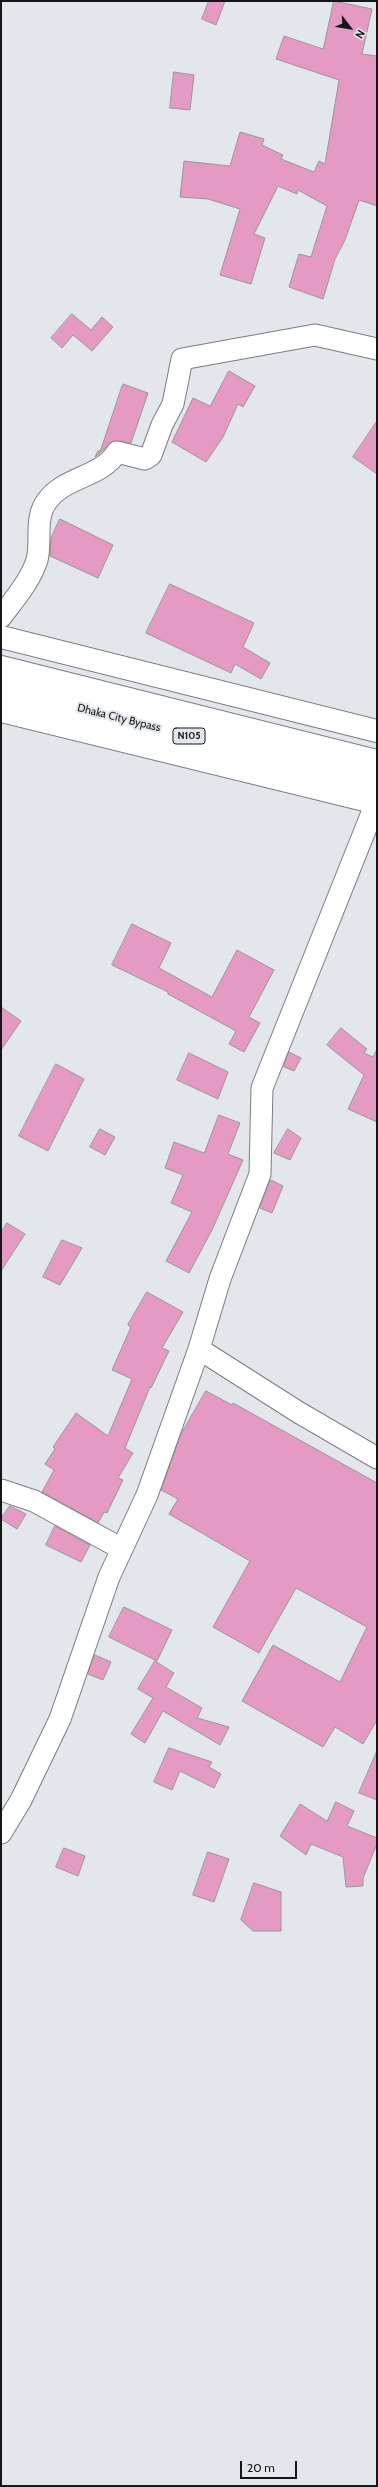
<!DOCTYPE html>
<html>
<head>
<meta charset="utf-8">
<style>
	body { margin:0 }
	#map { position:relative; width:378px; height:2487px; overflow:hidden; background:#e3e7eb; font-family:Cabin,sans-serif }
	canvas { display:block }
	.frame { position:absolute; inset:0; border:2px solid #151618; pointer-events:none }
	.north { position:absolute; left:330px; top:8px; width:40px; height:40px; -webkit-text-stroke:3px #e3e7eb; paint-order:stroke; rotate:121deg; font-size:11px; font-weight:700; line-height:16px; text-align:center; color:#151618 }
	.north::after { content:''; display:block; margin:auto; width:14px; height:18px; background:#151618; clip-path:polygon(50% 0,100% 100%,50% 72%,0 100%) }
	.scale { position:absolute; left:240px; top:2461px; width:57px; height:18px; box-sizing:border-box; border:2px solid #151618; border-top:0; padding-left:5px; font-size:12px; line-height:14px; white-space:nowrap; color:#151618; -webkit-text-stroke:3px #e3e7eb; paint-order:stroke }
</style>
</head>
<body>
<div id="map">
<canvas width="378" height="2487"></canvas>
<div class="frame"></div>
<div class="north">N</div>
<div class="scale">20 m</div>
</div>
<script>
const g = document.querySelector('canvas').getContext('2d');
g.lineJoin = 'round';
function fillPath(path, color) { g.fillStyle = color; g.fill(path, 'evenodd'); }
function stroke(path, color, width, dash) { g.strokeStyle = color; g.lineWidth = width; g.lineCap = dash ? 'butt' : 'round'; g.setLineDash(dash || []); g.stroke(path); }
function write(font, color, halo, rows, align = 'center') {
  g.font = font + ' Cabin,sans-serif'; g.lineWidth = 4; g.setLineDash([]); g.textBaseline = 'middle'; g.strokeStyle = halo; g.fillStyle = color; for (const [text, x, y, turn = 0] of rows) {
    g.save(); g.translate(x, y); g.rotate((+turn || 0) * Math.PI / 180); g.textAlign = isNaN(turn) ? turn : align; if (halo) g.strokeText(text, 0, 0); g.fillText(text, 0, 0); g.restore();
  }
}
const building = new Path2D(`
	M209,1H225L216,25L202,19Z
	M334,1L372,9L362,54L377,56V206L359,200L345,240L335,259L323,299L289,287L299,254L311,257L327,206L298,190L297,194L278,186L254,234L265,238L251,284L220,275L240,209L208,199L180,197L184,161L230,166L240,132L264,139L262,145L283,155L281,159L314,172L319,161L325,164L339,80L276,59L284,36L323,49Z
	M174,72L194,75L190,110L170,108Z
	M72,314L91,330L102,317L113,327L92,351L73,335L62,348L51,338Z
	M229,371L255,386L243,407L238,404L223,437L206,462L172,442L193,398L210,406Z
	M123,384L148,393L131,443L113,441L95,457L98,451H100Z
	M377,421V474L353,457Z
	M60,519L113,545L98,578L50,556L51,538Z
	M170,584L254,623L243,647L270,663L261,679L235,664L231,673L146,633Z
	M132,924L171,943L159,968L212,997L237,950L274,970L249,1017L260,1023L244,1052L229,1044L236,1031L168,994V992L112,965Z
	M1,1007L21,1021L1,1050Z
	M341,1028L367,1049L364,1053L373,1057L377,1049V1122L348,1109L364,1075L327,1045Z
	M289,1052L301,1058L294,1071L284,1067Z
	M189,1053L228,1072L218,1099L177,1080Z
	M56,1064L84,1079L48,1151L19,1136Z
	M219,1115L240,1123L228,1154L243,1160L212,1230L189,1273L166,1261L192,1212L171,1203L183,1175L165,1168L174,1142L204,1153Z
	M100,1129L115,1137L105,1155L90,1147Z
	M288,1129L301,1138L290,1160L274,1153Z
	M271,1180L283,1186L272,1213L260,1208Z
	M7,1223L25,1234L1,1271V1233Z
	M62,1240L82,1248L60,1285L43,1277Z
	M147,1292L183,1312L162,1348L169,1351L151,1388L150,1387L125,1448L133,1453L118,1478L123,1480L107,1513L104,1512L98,1523L42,1492L54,1470L45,1464L55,1449L53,1447L76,1413L108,1436L132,1379L112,1370L131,1327L128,1325Z
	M206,1391L232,1405L233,1403L377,1483V1720L363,1744L335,1727L323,1747L242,1701L273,1645L340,1682L367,1627L296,1588L259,1653L213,1627L250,1561L169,1514L178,1499L161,1490L181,1434Z
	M10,1506L26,1514L17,1529L1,1519Z
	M55,1526L90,1545L81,1562L46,1545Z
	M124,1607L172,1630L157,1661L109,1637Z
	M95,1655L111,1662L103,1680L88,1674Z
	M155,1661L174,1673L166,1687L202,1708L197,1718L229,1727L220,1745L163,1711L145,1743L131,1734L153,1698L138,1689Z
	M169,1748L212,1762L209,1767L221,1774L214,1788L180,1771L172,1790L154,1782Z
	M377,1751V1800L359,1793Z
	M336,1802L354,1811L347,1826L377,1838V1844L363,1878V1886L346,1887L343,1857L311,1844L306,1855L280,1836L300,1804L327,1821Z
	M64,1848L85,1856L78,1876L56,1867Z
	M208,1852L229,1859L214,1902L193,1895Z
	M254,1883L281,1892V1931H253L241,1920Z`);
fillPath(building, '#e59ac3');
stroke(building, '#9b9698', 1);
const minor = new Path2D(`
	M1,617C13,601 31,580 37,560C42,541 34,518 47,501C65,476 101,478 117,452L145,459L151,455L162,425L173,404L182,359L315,335L377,349
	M199,1349L298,1412L377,1458
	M1,1490L34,1501L122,1549
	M1,1833L21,1800L60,1719L109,1577L147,1495L199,1349L220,1279L260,1174L262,1088L376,803`);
const secondary = new Path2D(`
	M1,637L377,731
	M1,711L377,803`);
const trunk = new Path2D(`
	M1,667L377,761
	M1,689L377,782`);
stroke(minor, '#797c81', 23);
stroke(secondary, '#797c81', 24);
stroke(trunk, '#797c81', 24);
stroke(minor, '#fff', 21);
stroke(secondary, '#fff', 22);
stroke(trunk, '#fff', 22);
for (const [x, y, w] of [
	[189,736,32]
]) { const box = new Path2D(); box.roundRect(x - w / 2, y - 8, w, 16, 3); g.fillStyle = '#e3e7eb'; g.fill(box); stroke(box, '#151618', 1); }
write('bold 10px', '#151618', null, [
	["N105",189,736]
]);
write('11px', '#151618', '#e3e7eb', [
	["Dhaka City Bypass",119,718,14]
]);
</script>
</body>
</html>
